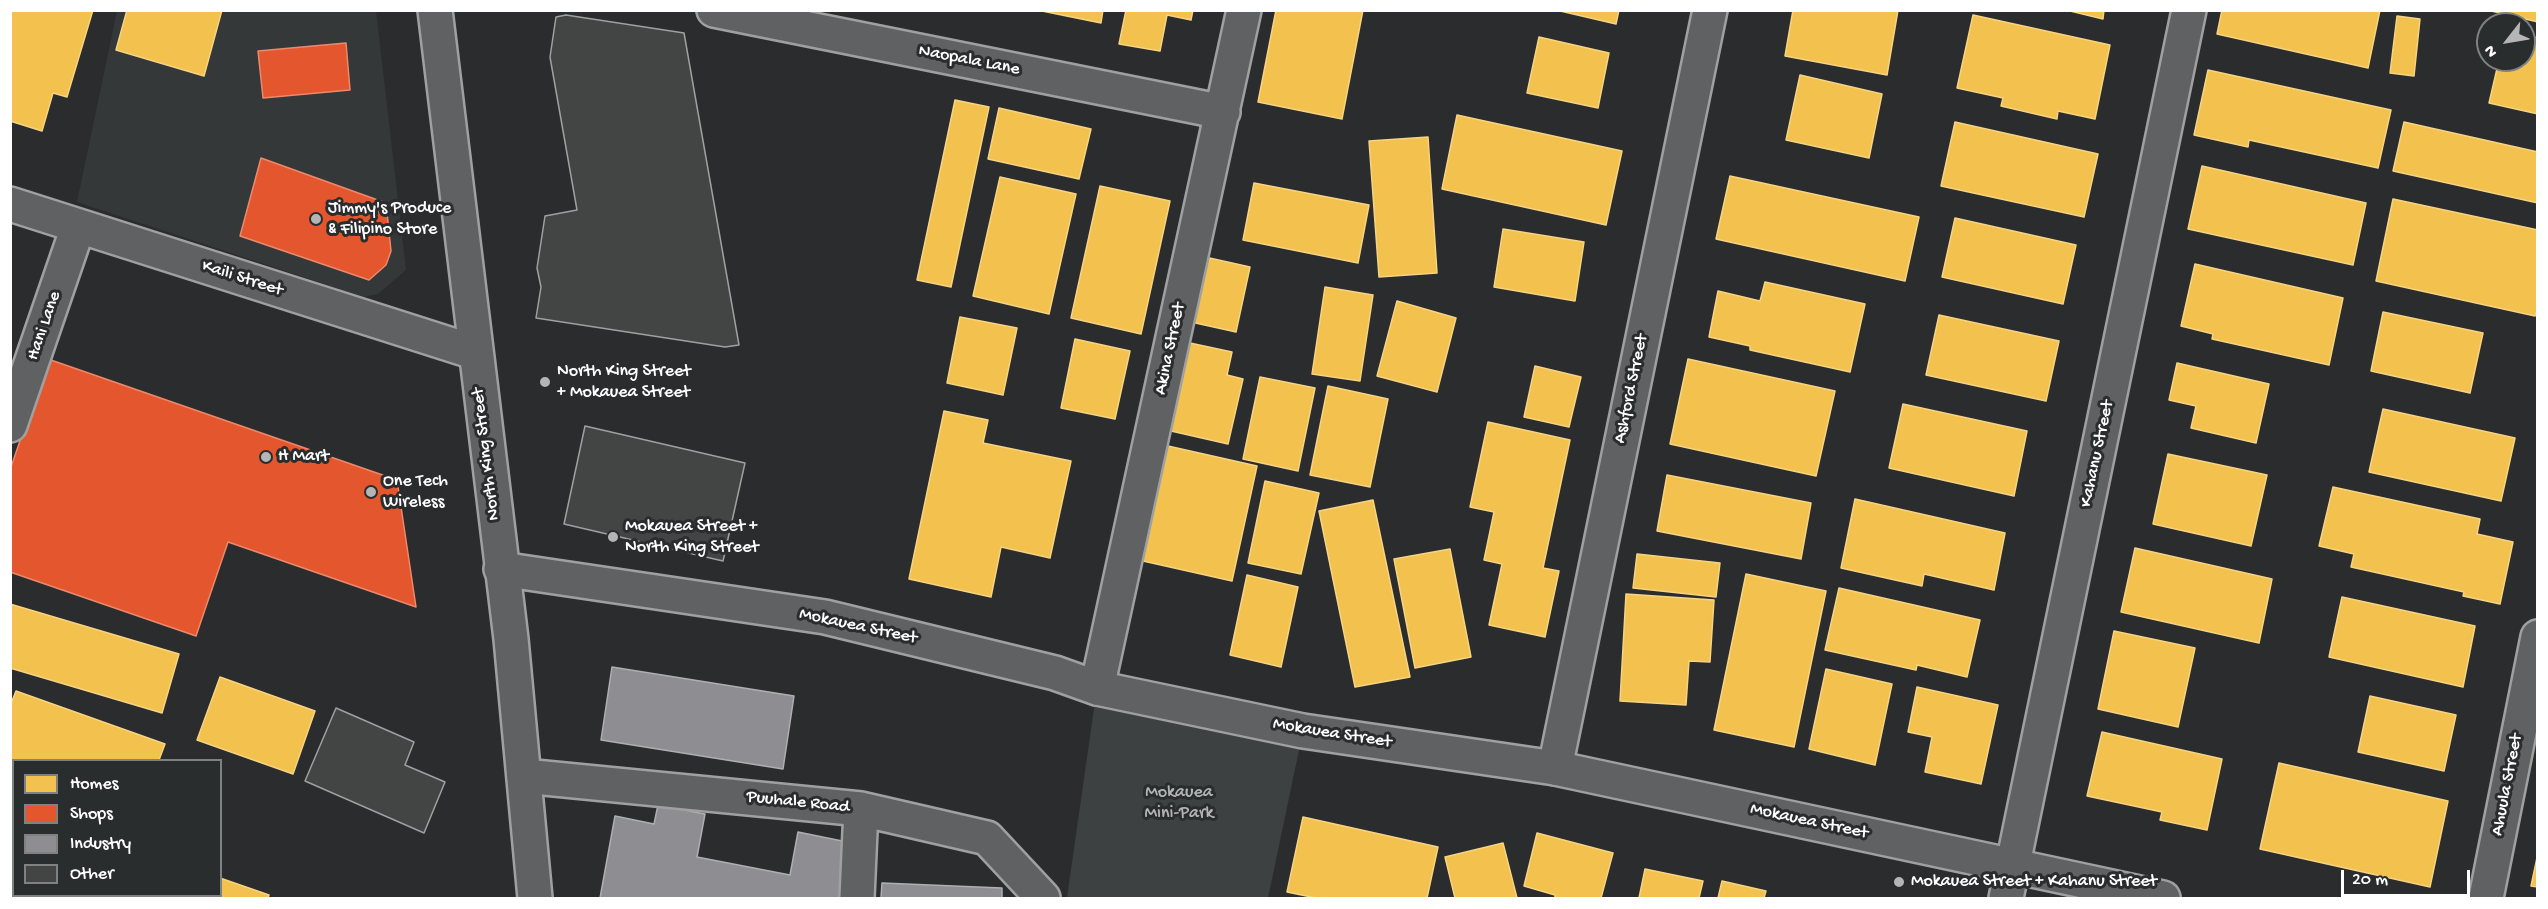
<!DOCTYPE html>
<html>
<head>
<meta charset="utf-8">
<style>
	body { margin:0 }
	#map { position:relative; width:2548px; height:909px; overflow:hidden; background:#2b2c2d; font-family:"Gochi Hand",sans-serif }
	canvas { display:block }
	.frame { position:absolute; inset:0; border:12px solid #fff; pointer-events:none }
	.legend { position:absolute; left:12px; top:759px; width:210px; height:138px; box-sizing:border-box; background:#2a2d2e; border:2px solid #7f8182; margin:0; padding:8px 10px; list-style:none; font-size:18px; color:#fff }
	.legend li { display:flex; align-items:center; gap:12px; height:30px }
	.legend b { width:30px; border:2px solid #7f8182 }
	.north { position:absolute; left:2476px; top:12px; width:60px; height:60px; box-sizing:border-box; background:#2a2d2e; border:2px solid #7f8182; border-radius:50%; rotate:239deg; font-size:16px; font-weight:700; line-height:24px; text-align:center; color:#fff }
	.north::after { content:''; display:block; margin:auto; width:21px; height:27px; background:#b5b5b6; clip-path:polygon(50% 0,100% 100%,50% 72%,0 100%) }
	.scale { position:absolute; left:2341px; top:870px; width:129px; height:27px; box-sizing:border-box; border:3px solid #fff; border-top:0; padding-left:8px; font-size:18px; line-height:21px; white-space:nowrap; color:#fff; -webkit-text-stroke:4px #2a2d2e; paint-order:stroke }
</style>
</head>
<body>
<div id="map">
<canvas width="2548" height="909"></canvas>
<div class="frame"></div>
<ul class="legend">
<li><b style="height:16px;background:#f2c14e"></b>Homes</li>
<li><b style="height:16px;background:#e4572e"></b>Shops</li>
<li><b style="height:16px;background:#8d8d92"></b>Industry</li>
<li><b style="height:16px;background:#434444"></b>Other</li>
</ul>
<div class="north">N</div>
<div class="scale">20 m</div>
</div>
<script>
const g = document.querySelector('canvas').getContext('2d');
g.lineJoin = 'round';
function fillPath(path, color) { g.fillStyle = color; g.fill(path, 'evenodd'); }
function stroke(path, color, width, dash) { g.strokeStyle = color; g.lineWidth = width; g.lineCap = dash ? 'butt' : 'round'; g.setLineDash(dash || []); g.stroke(path); }
function write(font, color, halo, rows, align = 'center') {
  g.font = font + ' "Gochi Hand",sans-serif'; g.lineWidth = 6; g.setLineDash([]); g.textBaseline = 'middle'; g.strokeStyle = halo; g.fillStyle = color; for (const [text, x, y, turn = 0] of rows) {
    g.save(); g.translate(x, y); g.rotate((+turn || 0) * Math.PI / 180); g.textAlign = isNaN(turn) ? turn : align; if (halo) g.strokeText(text, 0, 0); g.fillText(text, 0, 0); g.restore();
  }
}
fillPath(new Path2D(`
	M117,11H376L406,270L378,294L364,297L77,202Z`), '#353839');
fillPath(new Path2D(`
	M1097,688L1303,731L1268,898H1067Z`), '#3e4142');
const homes = new Path2D(`
	M10,10H93L67,97L53,93L42,131L10,121Z
	M127,10H222L204,76L116,50Z
	M1037,10H1103L1101,23Z
	M1126,10H1193L1191,20L1167,15L1160,51L1119,44Z
	M1276,10H1363L1342,119L1258,102Z
	M1556,10H1619L1616,24Z
	M1793,10H1898L1887,75L1785,56Z
	M2066,10H2104L2103,19Z
	M2222,10H2380L2368,68L2217,34Z
	M2487,10H2538V22Z
	M1973,15L2110,45L2095,119L2058,111L2057,119L2001,106L2003,98L1957,88Z
	M2397,16L2420,19L2414,76L2390,73Z
	M2524,35L2538,38V114L2489,103L2499,60H2524Z
	M1539,37L1609,53L1598,108L1527,93Z
	M2208,70L2391,110L2378,168L2249,140L2248,147L2194,135Z
	M1800,75L1882,94L1869,158L1786,140Z
	M955,100L989,107L951,287L917,280Z
	M999,108L1091,129L1079,179L988,159Z
	M1457,115L1622,151L1606,225L1442,189Z
	M1955,122L2098,154L2084,217L1941,186Z
	M2404,122L2538,152V203L2393,171Z
	M1428,137L1437,273L1379,277L1369,141Z
	M2202,166L2366,203L2353,265L2188,229Z
	M1730,176L1919,217L1905,281L1716,239Z
	M1000,177L1076,194L1049,314L973,296Z
	M1254,183L1369,205L1358,263L1243,240Z
	M1100,186L1170,201L1141,334L1071,318Z
	M2393,199L2538,230V307L2535,316L2376,281Z
	M1955,218L2076,245L2063,304L1942,277Z
	M1503,229L1584,242L1575,301L1494,287Z
	M1205,257L1250,267L1236,332L1191,322Z
	M2195,264L2343,298L2329,365L2212,339L2213,334L2181,326Z
	M1765,282L1865,304L1850,372L1750,350V346L1709,337L1718,291L1760,301Z
	M1325,287L1373,295L1360,381L1312,374Z
	M1397,301L1456,318L1437,392L1377,376Z
	M2383,312L2483,333L2470,393L2371,371Z
	M1939,315L2059,341L2046,401L1926,375Z
	M960,317L1017,328L1003,395L947,383Z
	M1075,339L1130,351L1115,419L1061,408Z
	M1190,343L1232,352L1227,375L1243,379L1228,444L1171,431Z
	M1688,359L1835,391L1816,476L1670,444Z
	M2177,363L2269,384L2256,443L2191,428L2196,406L2169,400Z
	M1535,366L1581,377L1569,427L1524,417Z
	M1260,377L1315,388L1298,471L1243,459Z
	M1328,386L1388,399L1370,487L1310,475Z
	M1903,404L2027,431L2014,496L1889,468Z
	M2383,409L2515,438L2501,501L2369,472Z
	M944,411L988,420L983,443L1071,461L1050,558L1001,547L991,597L909,579Z
	M1488,422L1570,440L1543,568L1559,571L1545,637L1489,625L1502,564L1484,560L1494,512L1470,507Z
	M1168,446L1257,466L1232,581L1143,561Z
	M2168,454L2267,475L2251,546L2153,524Z
	M1667,475L1811,503L1801,559L1657,531Z
	M1265,481L1319,493L1301,574L1248,563Z
	M2333,487L2480,519L2477,534L2513,542L2500,604L2463,596L2464,592L2351,567L2354,554L2319,546Z
	M1855,499L2005,533L1994,590L1924,574L1922,586L1841,568Z
	M1373,500L1410,677L1355,687L1319,511Z
	M2135,548L2272,579L2259,643L2121,612Z
	M1450,549L1471,657L1415,668L1394,559Z
	M1637,554L1720,563L1716,597L1633,588Z
	M1746,574L1826,591L1794,747L1714,730Z
	M1247,575L1298,587L1281,667L1230,655Z
	M1839,588L1980,620L1967,677L1917,665L1916,670L1825,650Z
	M1626,594L1714,600L1710,662L1689,661L1686,705L1620,701Z
	M2342,597L2475,626L2463,687L2329,657Z
	M10,604L179,654L162,713L10,668Z
	M2114,631L2195,648L2178,727L2098,709Z
	M1826,669L1892,684L1875,765L1809,749Z
	M220,677L315,711L293,774L197,740Z
	M1917,687L1998,705L1981,784L1925,772L1932,737L1908,732Z
	M16,691L165,744L159,760H14V775L10,774V706Z
	M2370,696L2456,715L2444,771L2358,752Z
	M2102,732L2222,759L2207,830L2160,820L2162,812L2087,796Z
	M2279,763L2448,801L2430,887L2260,849Z
	M1303,817L1438,847L1427,898H1316L1287,892Z
	M1537,833L1613,853L1601,898H1555V895L1524,886Z
	M1503,843L1517,898H1455L1445,857Z
	M2538,853V887L2531,886Z
	M14,865V896H94L93,898H10V873Z
	M1645,869L1703,881L1699,898H1639Z
	M220,878L269,895L268,898H199L200,896H220Z
	M1722,881L1766,891L1764,898H1718Z
	M117,896H182L181,898H116Z`);
fillPath(homes, '#f2c14e');
stroke(homes, '#f6d483', 1.5);
const shops = new Path2D(`
	M346,43L350,90L263,98L258,51Z
	M261,158L386,203L391,251L386,265L369,280L240,236Z
	M48,359L397,480L416,607L228,542L196,636L10,572V470Z`);
fillPath(shops, '#e4572e');
stroke(shops, '#ec896d', 1.5);
const industry = new Path2D(`
	M612,667L794,696L783,769L601,740Z
	M658,805L705,814L697,857L790,875L798,832L852,843L842,898H600L615,816L654,824Z
	M882,883L1002,888V898H881Z`);
fillPath(industry, '#8d8d92');
stroke(industry, '#afafb3', 1.5);
const building = new Path2D(`
	M566,15L684,33L739,345L725,347L536,318L541,287L537,268L545,216L577,210L550,57L556,17Z
	M585,426L745,463L723,561L564,524Z
	M336,708L414,742L405,765L445,782L424,833L305,781Z`);
fillPath(building, '#434444');
stroke(building, '#a0a0a0', 1.5);
const minor = new Path2D(`
	M714,10L1223,112
	M10,204L474,352
	M10,425L78,227
	M1097,688L1244,10
	M1555,768L1710,10
	M524,776L861,809L987,838L1043,898
	M857,898L861,809
	M2006,898L2189,10
	M2486,898L2538,637`);
const tertiary = new Path2D(`
	M501,569L825,617L1055,673L1097,688L1303,731L1555,768L2163,898`);
const primary = new Path2D(`
	M435,10L511,639L535,898`);
stroke(minor, '#a0a0a0', 38);
stroke(tertiary, '#a0a0a0', 38);
stroke(primary, '#a0a0a0', 38);
stroke(minor, '#606162', 33);
stroke(tertiary, '#606162', 33);
stroke(primary, '#606162', 33);
for (const [x, y, r, color] of [
	[316,219,6,"#b5b5b6"],
	[545,382,6,"#b5b5b6"],
	[266,457,6,"#b5b5b6"],
	[371,492,6,"#b5b5b6"],
	[613,537,6,"#b5b5b6"],
	[1899,882,6,"#b5b5b6"]
]) { const dot = new Path2D(); dot.arc(x, y, r, 0, 2 * Math.PI); g.fillStyle = color; g.fill(dot); stroke(dot, '#2a2d2e', 2); }
write('18px', '#fff', '#2a2d2e', [
	["Naopala Lane",969,61,11],
	["Kaili Street",242,279,18],
	["Hani Lane",45,326,-71],
	["Akina Street",1171,349,-78],
	["Ashford Street",1632,389,-78],
	["North King Street",487,454,-97],
	["Kahanu Street",2098,454,-78],
	["Mokauea Street",858,627,12],
	["Mokauea Street",1332,734,9],
	["Ahuula Street",2508,785,-79],
	["Puuhale Road",798,803,6],
	["Mokauea Street",1809,822,12]
]);
write('18px', '#fff', '#2a2d2e', [
	["Jimmy's Produce",328,209],
	["& Filipino Store",328,230],
	["North King Street",557,372],
	["+ Mokauea Street",557,393],
	["H Mart",278,457],
	["One Tech",383,482],
	["Wireless",383,503],
	["Mokauea Street +",625,527],
	["North King Street",625,548],
	["Mokauea Street + Kahanu Street",1911,882]
], 'left');
write('18px', '#b3b4b5', '#2a2d2e', [
	["Mokauea",1179,793],
	["Mini-Park",1179,814]
]);
</script>
</body>
</html>
